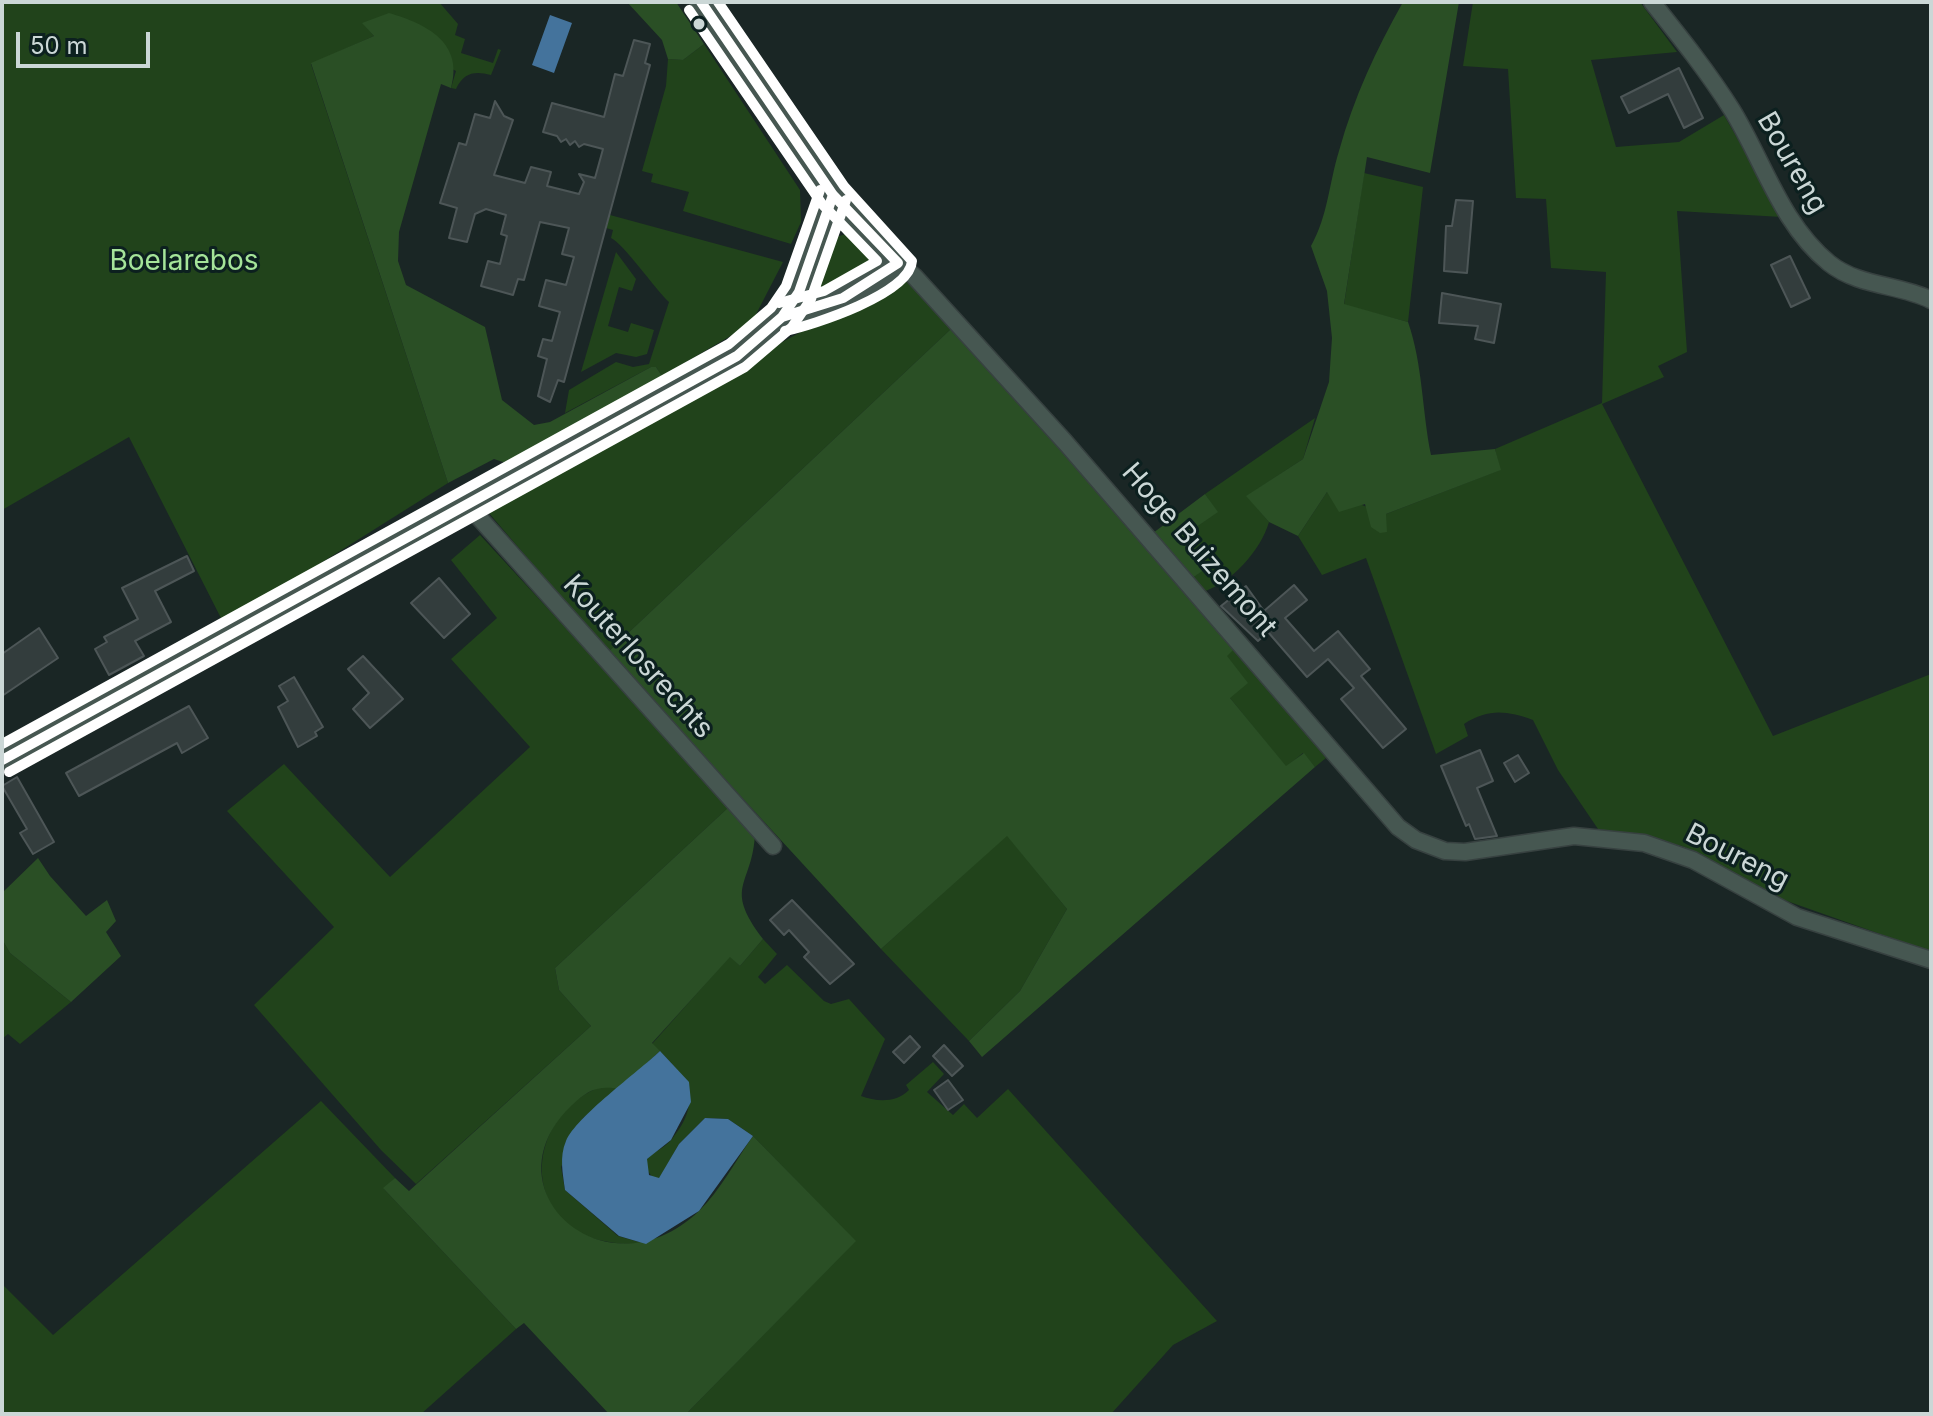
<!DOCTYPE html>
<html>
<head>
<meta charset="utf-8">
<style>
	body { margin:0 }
	#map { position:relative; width:1933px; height:1416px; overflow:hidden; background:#1a2625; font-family:Inter,sans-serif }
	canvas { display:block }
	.frame { position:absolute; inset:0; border:4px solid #cbd7d6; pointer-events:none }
	.scale { position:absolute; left:16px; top:32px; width:134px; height:36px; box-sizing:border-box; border:4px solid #cbd7d6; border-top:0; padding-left:10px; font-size:24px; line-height:28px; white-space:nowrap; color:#cbd7d6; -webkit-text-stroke:6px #0c201f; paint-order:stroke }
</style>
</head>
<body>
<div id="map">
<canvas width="1933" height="1416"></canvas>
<div class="frame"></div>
<div class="scale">50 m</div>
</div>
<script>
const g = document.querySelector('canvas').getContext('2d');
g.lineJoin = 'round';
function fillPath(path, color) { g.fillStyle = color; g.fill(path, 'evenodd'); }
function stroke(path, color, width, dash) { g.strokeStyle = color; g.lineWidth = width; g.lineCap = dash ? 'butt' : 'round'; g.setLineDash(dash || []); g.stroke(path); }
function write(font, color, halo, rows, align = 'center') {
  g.font = font + ' Inter,sans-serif'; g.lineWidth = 6; g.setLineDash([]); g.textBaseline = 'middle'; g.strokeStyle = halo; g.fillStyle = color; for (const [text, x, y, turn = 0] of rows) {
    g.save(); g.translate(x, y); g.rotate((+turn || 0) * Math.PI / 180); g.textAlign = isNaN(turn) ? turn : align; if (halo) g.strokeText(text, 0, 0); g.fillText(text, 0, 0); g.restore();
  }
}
fillPath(new Path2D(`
	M2,2H439L458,24L455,35L465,39L461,53L493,63L498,49L501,50L491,75C475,71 464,72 456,89L451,88L456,71L363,23L374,36L311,64L448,483L224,624L129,437L2,510Z
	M1473,2H1640L1677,52L1591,60L1616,147L1679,142L1724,115L1782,217L1677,211L1687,352L1658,366L1664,377L1602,404L1773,736L1931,674V952L1784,900L1682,846L1598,829L1558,770L1533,720C1507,711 1489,708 1464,724L1468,736L1436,754L1366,558L1322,575L1298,536L1327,492L1386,514L1500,470L1495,449L1602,403L1606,272L1551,268L1546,199L1516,198L1508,69L1463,66Z
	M704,44L800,190L801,222L791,244L683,211L689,192L651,182L653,174L642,171L666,86L668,59L683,60Z
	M1364,173L1423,187L1408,322L1344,305Z
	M610,215L783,262L751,324L662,376L656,367H651L565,413L569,390L616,362L633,367L649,364L669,302C655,289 623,243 611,238L613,230L606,228Z
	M849,233L875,253V268L818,298L814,285L833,238Z
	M616,252L636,279L632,291L619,287L608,326L628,332L631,323L654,330L647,354L636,357L616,353L581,372Z
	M904,276L952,328L608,652L482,505Z
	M1315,418L1303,459L1247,496L1269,522C1261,550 1231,584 1202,592L1191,579L1204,569L1182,537L1217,512L1205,494Z
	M480,535L730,806L555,968L559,990L591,1026L416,1184L381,1150L254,1005L334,927L227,811L284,764L390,877L530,747L451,659L497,618L451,560Z
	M1236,647L1326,758L1315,767L1303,753L1286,767L1230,698L1226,655Z
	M1007,835L1067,909L1020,991L969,1041L881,949Z
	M2,939L10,953L71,1002L20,1044L8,1034L2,1039Z
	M763,939L777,954L758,977L765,984L787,965L824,1001L831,1004L849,999L885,1039L861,1096C877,1102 896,1103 909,1090L906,1085L933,1062L944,1074L927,1092L953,1115L964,1104L977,1118L1008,1089L1217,1321L1173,1345L1111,1414H686L855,1241L753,1136L728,1119L705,1118L679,1144L659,1179H654L646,1169L647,1159C654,1151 665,1148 672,1139C706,1097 685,1075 652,1044L730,956L740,966Z
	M604,1086L619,1089L583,1118L561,1167L565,1190L618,1236L646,1244C620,1245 586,1242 565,1223C519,1178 547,1103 604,1086Z
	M321,1101L395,1178L384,1189L516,1329L421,1414H2V1284L53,1335Z`), '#21431b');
fillPath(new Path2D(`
	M627,2H676L704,44L683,60L668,59L662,40Z
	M1403,2H1459L1430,173L1367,157L1344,304L1408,322C1423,365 1422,411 1431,455L1495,449L1501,470L1386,514L1387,532L1380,533L1371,527L1365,504L1339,512L1327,492L1298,536L1269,522L1246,496L1303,459L1329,382L1332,338L1327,291L1311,246C1328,216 1329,183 1339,151C1354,97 1376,50 1403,2Z
	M389,13C427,24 464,43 451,88L441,84L399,232L398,261L406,285L485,327L502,400L534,425L550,422L651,367H656L662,376L648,393L509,464L494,459L448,483L311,63L374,36L362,23Z
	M952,328L1236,647L1227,656L1248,683L1230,698L1286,766L1304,753L1315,767L982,1057L969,1041L1020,991L1067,909L1007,836L881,949L608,652Z
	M1205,494L1218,512L1182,537L1205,569L1191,579L1153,533Z
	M730,806L755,833C753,886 722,885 763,939L740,966L730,957L652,1043L660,1051L619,1089C597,1085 587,1091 571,1106C484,1190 607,1299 699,1211C720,1191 736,1160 753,1136L856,1241L686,1414H609L524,1323L516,1329L383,1188L395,1178L409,1191L591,1026L559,990L555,968Z
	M38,858L50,876L86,916L107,900L116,921L106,932L121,956L71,1002L10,953L2,939V893Z`), '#2a4f25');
fillPath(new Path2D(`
	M550,15L572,23L554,73L532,65Z
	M660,1051L689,1082L691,1102L671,1140L647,1159L649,1175L659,1178L679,1144L705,1118L728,1119L753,1136L699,1211L646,1244L619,1236L565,1190C563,1174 559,1157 566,1141C576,1117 638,1072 660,1051Z`), '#44739c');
const building = new Path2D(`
	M634,40L650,44L645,63L650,65L564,382L558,380L550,402L538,396L547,359L538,356L543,339L552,341L560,312L539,306L546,280L566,285L574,257L562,254L569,228L540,222L524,280L518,279L513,295L481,286L488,261L500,264L507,236L501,234L506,215L486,209L475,214L467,242L449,238L457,208L440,203L459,143L466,145L475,114L490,118L495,101L504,116L513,120L494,175L525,183L531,167L551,172L547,186L579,194L584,182L579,174L595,178L603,149L584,144L579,147L575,141L570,145L566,139L561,142L557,136L543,132L552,103L604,117L615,74L623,76Z
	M1679,68L1703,118L1684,128L1668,94L1629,113L1621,97Z
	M1456,200L1473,201L1467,273L1444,271L1446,226H1452Z
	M1790,256L1810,298L1791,307L1771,265Z
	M1442,293L1501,304L1494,343L1475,339L1478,326L1439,323Z
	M187,556L194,571L155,591L171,622L135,641L144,656L109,675L95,649L107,642L104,637L138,619L122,588Z
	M439,578L470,614L444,638L411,603Z
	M1294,585L1307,600L1285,618L1314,651L1338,631L1370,669L1361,676L1406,729L1383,748L1341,699L1354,688L1328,659L1307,677L1268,632L1258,641L1221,606L1246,586L1264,611Z
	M39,628L58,658L2,696V654Z
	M363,656L403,699L370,728L353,709L369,693L348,669Z
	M294,677L323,727L315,732L317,736L298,747L278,707L288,701L279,686Z
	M189,706L208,738L182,753L177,743L79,796L66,773Z
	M1480,750L1493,781L1477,788L1497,836L1475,839L1469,824L1466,826L1441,766Z
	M1518,755L1529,773L1515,782L1504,763Z
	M17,777L54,842L33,854L20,833L27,829L2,786Z
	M792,900L854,964L830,984L804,957L809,952L789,930L784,935L770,920Z
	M910,1036L920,1047L904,1063L893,1052Z
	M944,1045L963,1066L952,1076L933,1056Z
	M948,1080L963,1100L948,1110L934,1090Z`);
fillPath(building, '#333d3d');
stroke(building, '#4d5657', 2);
const minor = new Path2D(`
	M1652,2C1680,37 1708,72 1732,110C1763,160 1781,224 1829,263C1859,287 1899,284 1931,300
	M898,263L914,276L1065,442L1398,827L1416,840L1445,851L1465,852L1574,836L1644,843L1693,860L1797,917L1931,960
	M466,503L773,846`);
const tertiary = new Path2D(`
	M701,2L833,195L898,263C861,292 828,309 782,317
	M2,760L737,356L782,317L799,292L833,195`);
stroke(minor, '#374140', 19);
stroke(tertiary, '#374140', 25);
stroke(minor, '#465751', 16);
stroke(tertiary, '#465751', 22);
stroke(new Path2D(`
	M701,2L833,195L898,263L843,298L782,317
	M2,760L737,356L782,317L799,292L833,195`), '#fff', 10);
stroke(new Path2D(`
	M689,10L822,204L877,261L824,291L779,303
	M9,772L745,367L792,327L811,299L846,200`), '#fff', 10);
stroke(new Path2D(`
	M718,2L844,186L912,261C910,294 813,325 785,331
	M2,744L729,344L771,308L786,286L820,190`), '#fff', 10);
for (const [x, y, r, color] of [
	[699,24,7,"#cbd7d6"]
]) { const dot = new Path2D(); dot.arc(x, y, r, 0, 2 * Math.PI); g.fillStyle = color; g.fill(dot); stroke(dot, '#0c201f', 3); }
write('28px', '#cbd7d6', '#0c201f', [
	["Boureng",1792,163,60],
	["Hoge Buizemont",1199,550,49],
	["Kouterlosrechts",638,657,48],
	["Boureng",1737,857,27]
]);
write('28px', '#a5e499', '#0c201f', [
	["Boelarebos",184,262]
]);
</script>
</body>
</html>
